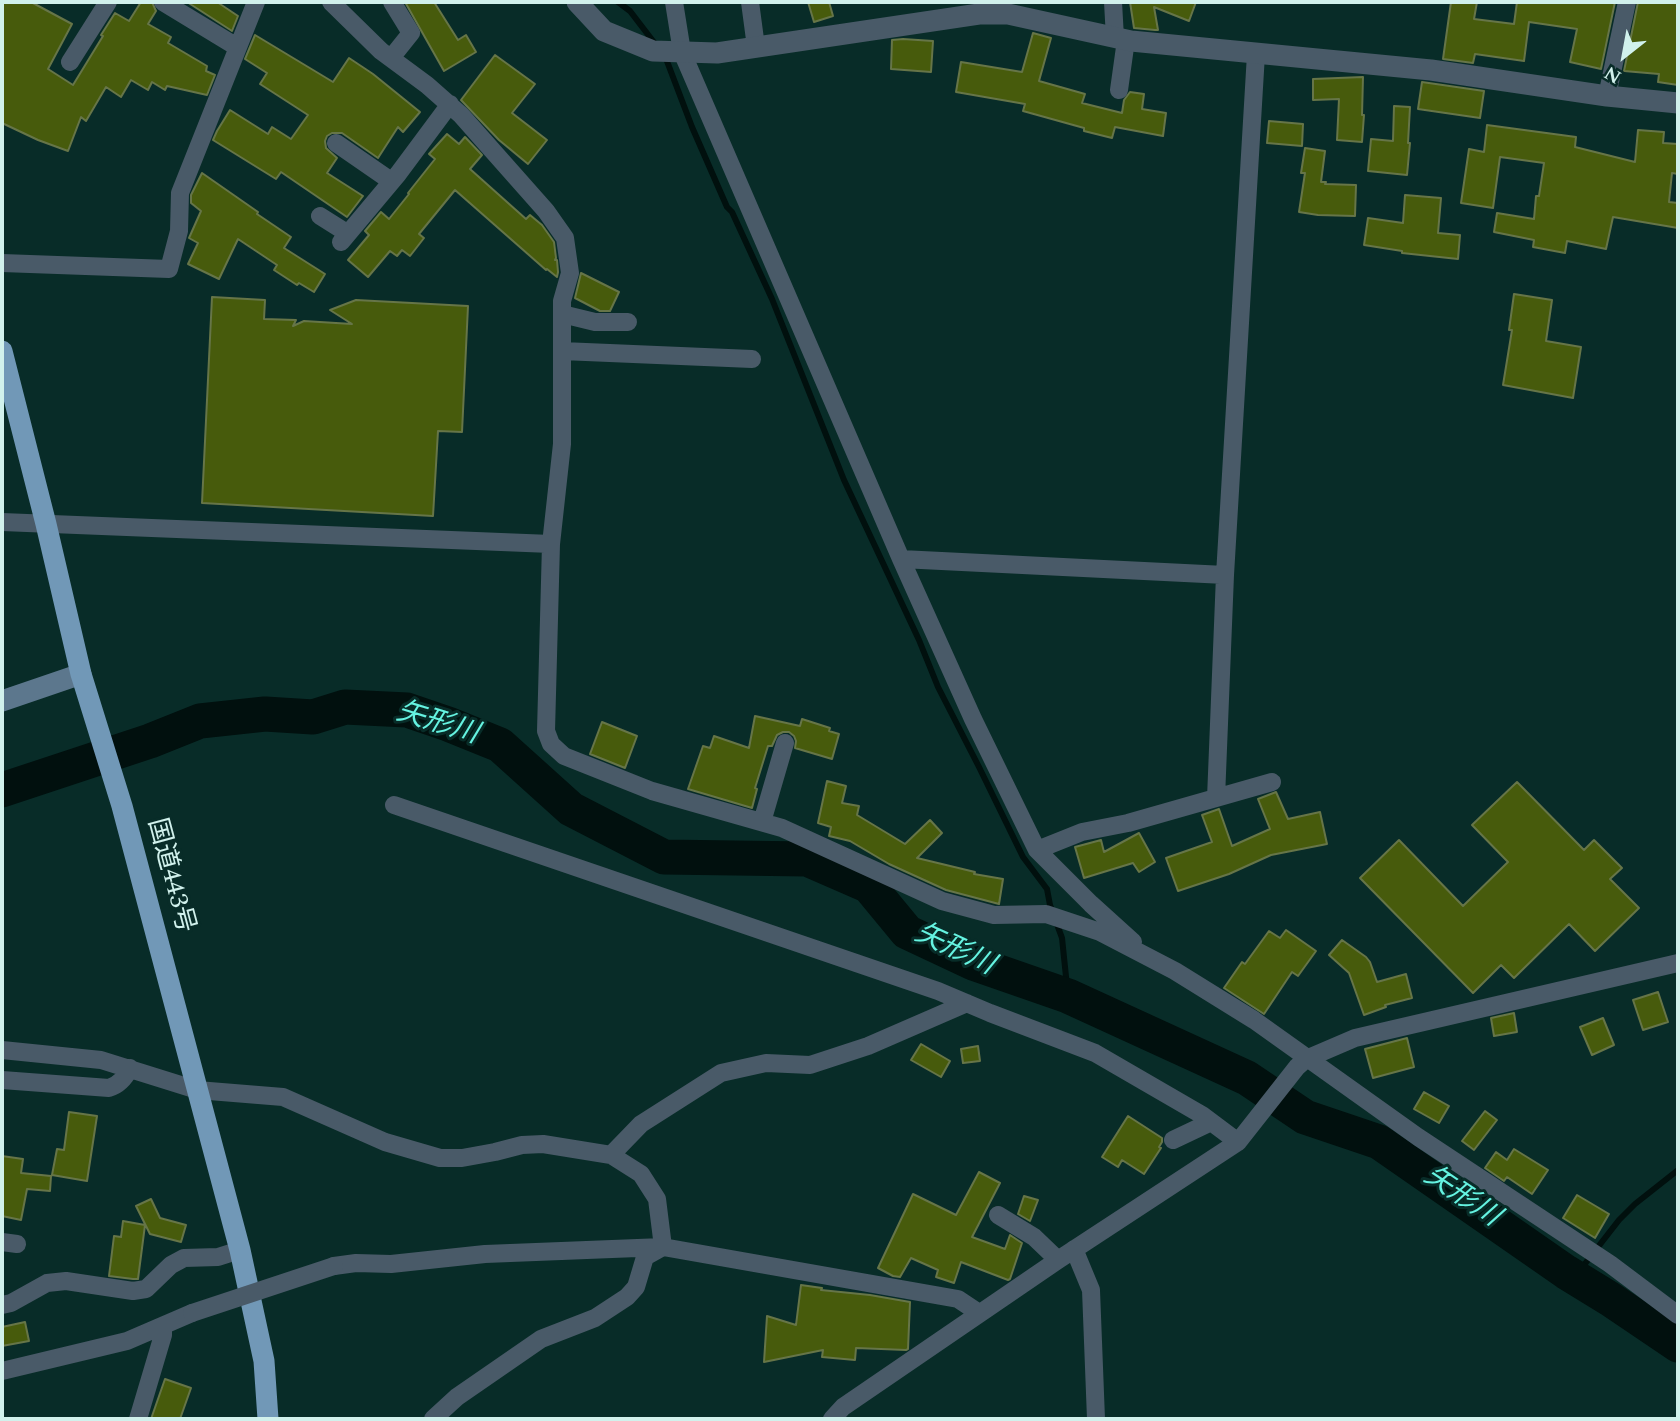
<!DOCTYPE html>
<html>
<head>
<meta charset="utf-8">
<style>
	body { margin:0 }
	#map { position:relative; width:1680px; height:1421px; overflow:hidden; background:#082c28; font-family:Spectral,serif }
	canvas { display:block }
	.frame { position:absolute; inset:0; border:4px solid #d1f1ec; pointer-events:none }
	.north { position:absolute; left:1589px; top:21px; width:70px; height:70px; -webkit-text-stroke:5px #082c28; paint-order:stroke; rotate:211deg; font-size:19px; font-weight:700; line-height:28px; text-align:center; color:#d1f1ec }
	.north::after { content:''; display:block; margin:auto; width:24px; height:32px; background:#d1f1ec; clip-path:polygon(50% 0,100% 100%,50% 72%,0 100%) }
</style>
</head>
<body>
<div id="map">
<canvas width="1680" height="1421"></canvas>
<div class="frame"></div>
<div class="north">N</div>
</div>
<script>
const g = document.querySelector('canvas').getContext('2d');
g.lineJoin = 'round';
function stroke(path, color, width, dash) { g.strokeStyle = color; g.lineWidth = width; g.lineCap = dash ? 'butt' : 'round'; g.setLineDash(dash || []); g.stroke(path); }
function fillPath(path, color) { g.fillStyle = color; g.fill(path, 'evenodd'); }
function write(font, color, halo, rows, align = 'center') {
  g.font = font + ' Spectral,"Noto Sans JP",serif'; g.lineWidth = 6; g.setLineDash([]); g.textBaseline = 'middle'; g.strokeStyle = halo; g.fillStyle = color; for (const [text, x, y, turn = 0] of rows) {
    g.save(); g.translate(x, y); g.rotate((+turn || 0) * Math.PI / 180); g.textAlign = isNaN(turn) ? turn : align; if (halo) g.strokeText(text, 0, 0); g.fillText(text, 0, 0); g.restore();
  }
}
stroke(new Path2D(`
	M618,2L630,11L656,45
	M665,56L692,127L727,207L732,212L772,299L844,480L919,640L938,687L979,767L1023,857L1047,889L1050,905L1062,938L1068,996
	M1566,1272L1584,1265L1619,1220L1635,1204L1678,1170`), '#01100e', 6);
stroke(new Path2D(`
	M2,790L150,741L200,721L265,714L313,717L345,707L407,710L448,724L500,745L571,809L664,857L807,859L869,886L907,932L973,963L1068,996L1247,1078L1305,1117L1379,1142L1566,1272L1610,1299L1678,1345`), '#01100e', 35);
const building = new Path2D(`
	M2,2H31L72,24L48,69L73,85L103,36L101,35L115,13L129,21L141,2H152L156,11L148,24L171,37L168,43L207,66L206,71L215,75L207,95L167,86L165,90L152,82L148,90L131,80L121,97L106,87L86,121L81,117L68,151L38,140L2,123Z
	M187,2H217L238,16L232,31Z
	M405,2H434L458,40L466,35L476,52L444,71Z
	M808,2H829L833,16L814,22Z
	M1130,2H1196L1189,21L1154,7L1158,30H1155L1134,28Z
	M1451,2H1477L1474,19L1514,24L1517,2H1615L1601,69L1570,62L1577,29L1529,22L1524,61L1475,54L1473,63L1443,59Z
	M1638,2H1678V85L1658,82L1659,74L1624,71Z
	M1033,33L1051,38L1039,81L1085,94L1082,103L1122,113L1124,100L1130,92L1144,94L1142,109L1166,113L1163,136L1115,127L1112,138L1084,131V128L1023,111L1025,104L956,92L961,62L1022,72Z
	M255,35L333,82L349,58L373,74L420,112L403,132L398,127L378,158L342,133H332L327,136L325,141L326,148L337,158L327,173L363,196L347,217L281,172L276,179L213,140L217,131L230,110L268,134L272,127L291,139L308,115L260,84L267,73L245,59Z
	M903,39L933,41L931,72L891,69L892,40Z
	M495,55L535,84L512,113L547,140L528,164L499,140L461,100Z
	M1363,77L1362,115H1364L1362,142L1337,140L1339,99L1313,100V79Z
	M1422,82L1484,91L1480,118L1418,109Z
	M1394,106L1410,107L1408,143H1410L1407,175L1368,171L1371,139L1393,141Z
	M1269,121L1303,124L1302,146L1267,143Z
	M1487,125L1576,137L1575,147L1635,162L1638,130L1664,132L1663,143L1678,144V174L1672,173L1669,202L1678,203V228L1613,217L1606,249L1567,241L1565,253L1533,247L1534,240L1494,232L1497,213L1534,219L1536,196H1539L1544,163L1500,157L1493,208L1461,203L1469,149L1484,152Z
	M447,134L459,144L465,137L482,155L470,169L526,219L530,215L542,225L554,242L556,258L555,260H557L558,272L557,277L547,269L546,270L455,190L419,234L424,238L410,256L402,250L397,256L390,251L368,277L348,260L369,235L365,231L381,212L389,219L409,194L408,193L435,159L429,154Z
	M1305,148L1325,151L1321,182H1326L1325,184L1356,185L1355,216L1318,215L1299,212L1305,173H1301Z
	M202,173L258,212L257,214L291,237L284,248L325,274L314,292L299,283L297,285L274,270L277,265L238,239L219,279L188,264L198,243L189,238L201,211L191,203V195Z
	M1405,195L1441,198L1438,233L1460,235L1458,259L1402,253V251L1364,245L1368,218L1403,223Z
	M581,273L619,292L610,311H600L575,298Z
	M1514,294L1552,300L1546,341L1581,347L1573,398L1503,385L1512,330H1509Z
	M212,297L265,300L264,319L296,320L293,326L304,321L352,324L330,310L356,300L468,306L462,432L438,431L433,516L202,503Z
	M755,716L800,726L802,719L830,728L829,731L839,734L832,759L795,748L796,741L794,736L789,732H783L777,735L772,746H768L755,788L757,789L752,808L688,789L703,746L710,748L714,736L749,748Z
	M602,722L637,736L625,768L590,754Z
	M827,781L846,786L842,803L859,806L857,815L905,844L930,820L942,833L917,858L975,872L974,874L1003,879L999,904L946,890L889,864L850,841L829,836L831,827L818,823Z
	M1517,782L1584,850L1594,840L1622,868L1610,879L1639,908L1595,951L1569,924L1514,978L1501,965L1473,993L1360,878L1399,840L1463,906L1508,862L1472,825Z
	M1276,792L1288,819L1320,812L1327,844L1271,855L1229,874L1178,891L1166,858L1212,842L1202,815L1219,809L1232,846L1270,829L1258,799Z
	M1139,833L1155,862L1139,872L1133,863L1084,878L1075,847L1101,840L1104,852Z
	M1286,930L1316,951L1298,976L1292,972L1264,1014L1224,988L1242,962L1245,964L1269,931L1280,938Z
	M1342,940L1366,957L1370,962L1377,982L1406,974L1412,998L1385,1005L1386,1007L1364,1015L1349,973L1329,955Z
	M1658,992L1668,1022L1643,1030L1633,1000Z
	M1514,1013L1517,1032L1494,1036L1491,1018Z
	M1603,1018L1614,1045L1592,1055L1580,1027Z
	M1407,1038L1414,1067L1373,1078L1365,1049Z
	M921,1044L950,1061L941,1077L911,1060Z
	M978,1046L980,1061L963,1063L961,1049Z
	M1424,1092L1449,1106L1439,1123L1414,1109Z
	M1485,1111L1497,1120L1474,1150L1462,1141Z
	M69,1112L97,1116L87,1181L52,1175L57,1149L64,1150Z
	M1128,1116L1162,1138V1142L1159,1147L1161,1148L1144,1174L1122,1160L1118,1167L1102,1157Z
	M1514,1149L1548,1170L1532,1194L1507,1177L1504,1181L1485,1168L1496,1152L1507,1160Z
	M2,1156L23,1159L21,1173L51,1176L50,1191L27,1189L21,1220L2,1216Z
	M979,1172L1000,1183L972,1237L1005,1249L1010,1235L1022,1243L1010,1279L1008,1280L961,1262L954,1283L936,1277L938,1270L911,1258L900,1277L893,1276L878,1268L913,1194L956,1215Z
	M1577,1195L1609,1214L1595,1238L1563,1218Z
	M1024,1196L1038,1200L1030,1221L1018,1214Z
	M151,1199L160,1218L186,1225L181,1242L150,1234L136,1206Z
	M123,1221L145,1225L138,1279H133L109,1276L114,1236L121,1237Z
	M801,1285L822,1288L821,1290L870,1295L910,1302L908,1349L906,1350L856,1348L855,1360L822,1357L823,1350L764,1362L767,1316L796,1325Z
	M25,1322L29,1341L2,1346V1327Z
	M165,1379L191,1388L180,1419H151Z`);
fillPath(building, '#475b0c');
stroke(building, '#667548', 2);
stroke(new Path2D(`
	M163,2L237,47
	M331,2L381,51L427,85L461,115L546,211L565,238L570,273L562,301V444L551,544L546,731L551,744L564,756L652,791L782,828L942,901L994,915L1046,914L1100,932L1175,971L1254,1020L1418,1137L1610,1264L1678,1315
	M674,2L682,52L901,559L973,719L1037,850L1091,904L1133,942
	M750,2L756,47
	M1113,2L1115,38
	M391,58L411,33L392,2
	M70,62L108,2
	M1119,90L1126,40
	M1607,96L1627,2
	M336,143L391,181
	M320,216L347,233
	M341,242L398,174L450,104
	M2,263L169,269L179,231L180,193L256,2
	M562,314L595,322H628
	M562,351L752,359
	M2,522L551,544
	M901,559L1225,575L1256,54
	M1216,798L1225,575
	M394,805L938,991L990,1013L1095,1053L1202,1115L1238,1142
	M762,822L785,743
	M1037,850L1082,832L1128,823L1272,782
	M2,1050L101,1060L197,1090L283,1097L385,1142L440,1158H462L495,1152L522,1145L543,1144L611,1155L641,1174L657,1199L663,1247
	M2,1080L109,1088C119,1085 125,1078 130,1068
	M1173,1140L1211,1122
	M611,1155L641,1124L721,1073L766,1063L810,1065L868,1046L967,1003
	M998,1215L1034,1237L1058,1260
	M2,1242L17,1244
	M1074,1249L1091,1290L1096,1419
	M334,1266L356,1263L391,1264L485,1254L663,1247L958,1299L979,1313
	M2,1305L11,1303L47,1283L66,1281L133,1291L146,1289L171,1265L184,1258L218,1257L240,1250
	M2,1371L127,1341L192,1313
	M138,1419L163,1335V1326
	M433,1419L457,1397L541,1339L595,1318L627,1297L636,1287L645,1257L663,1247
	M832,1419L843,1407L1058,1260L1238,1142L1297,1067L1306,1059L1355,1038L1678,963`), '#495a68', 18);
stroke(new Path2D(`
	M577,2L604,31L653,51L717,53L979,14H1008L1131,41L1431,70L1607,96L1678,103`), '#495a68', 21);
stroke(new Path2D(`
	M2,701L81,674`), '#5c778d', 21);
stroke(new Path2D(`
	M2,351L46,524L81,674L122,806L240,1250L264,1361L268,1419`), '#7198b7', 21);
stroke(new Path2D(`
	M192,1313L334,1266`), '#495a68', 18);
write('26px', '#d1f1ec', '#082c28', [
	["国道443号",169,876,75]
]);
write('italic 28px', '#65f3e1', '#082c28', [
	["矢形川",437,725,17],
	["矢形川",954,951,25],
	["矢形川",1461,1198,34]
]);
</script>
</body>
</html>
